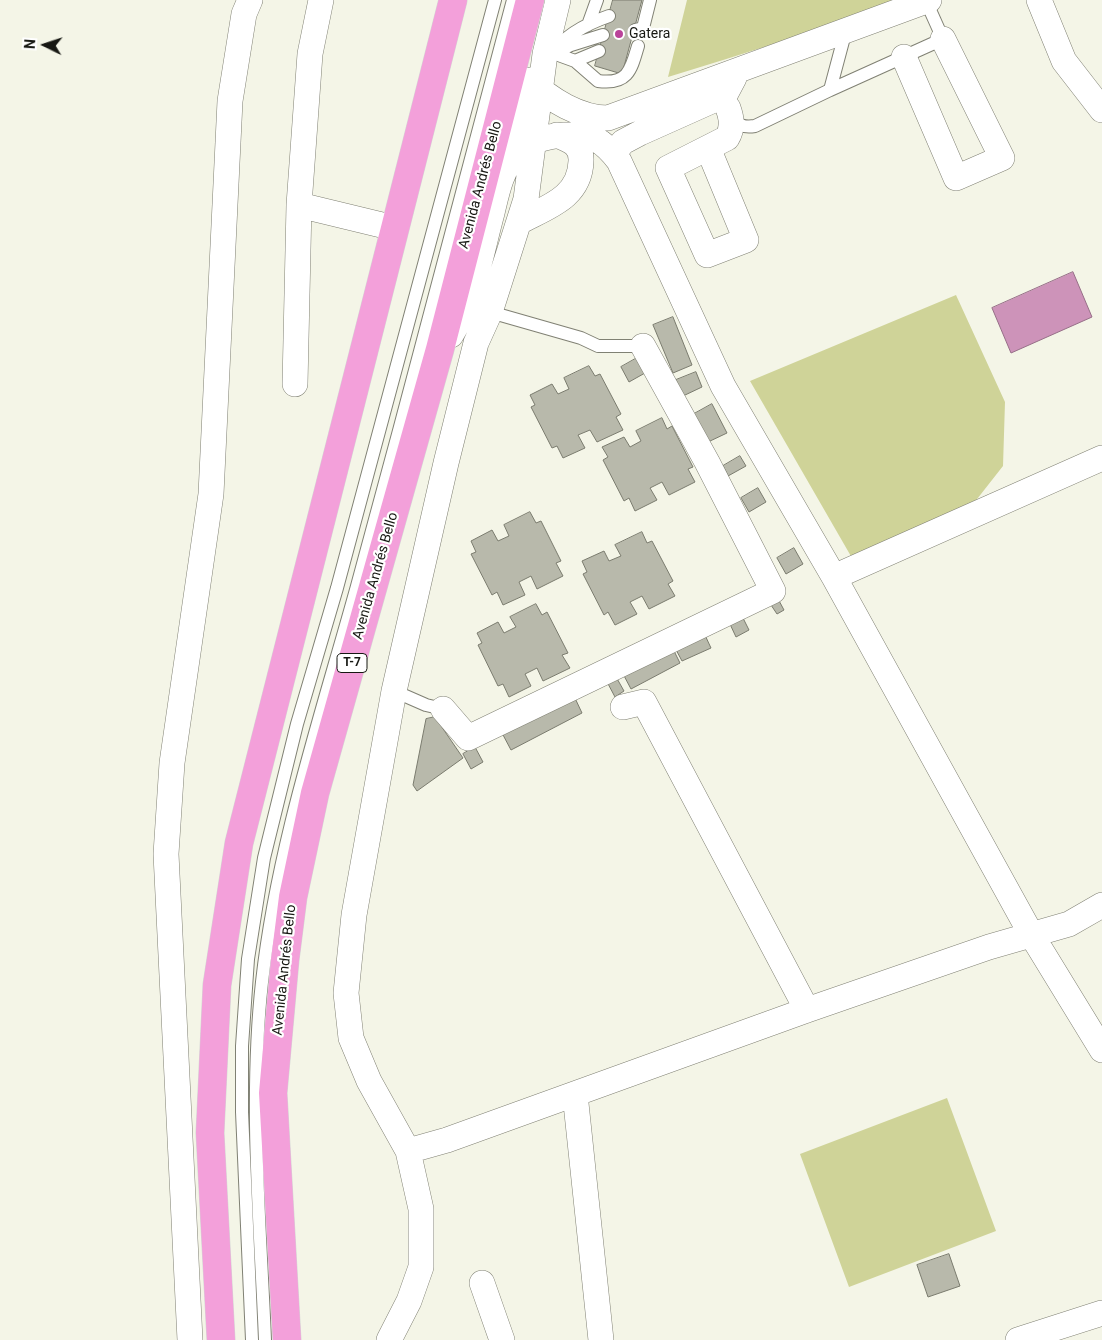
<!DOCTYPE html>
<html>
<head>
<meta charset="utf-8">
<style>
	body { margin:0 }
	#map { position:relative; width:1102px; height:1340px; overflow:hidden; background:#f4f5e7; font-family:Roboto,sans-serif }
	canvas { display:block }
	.north { position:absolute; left:20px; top:20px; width:50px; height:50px; -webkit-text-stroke:4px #fff; paint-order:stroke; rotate:274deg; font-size:14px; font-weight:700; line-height:20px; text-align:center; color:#171813 }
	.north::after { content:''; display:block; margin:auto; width:18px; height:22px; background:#171813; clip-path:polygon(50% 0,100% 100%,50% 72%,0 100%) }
</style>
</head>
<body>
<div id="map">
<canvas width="1102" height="1340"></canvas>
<div class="north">N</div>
</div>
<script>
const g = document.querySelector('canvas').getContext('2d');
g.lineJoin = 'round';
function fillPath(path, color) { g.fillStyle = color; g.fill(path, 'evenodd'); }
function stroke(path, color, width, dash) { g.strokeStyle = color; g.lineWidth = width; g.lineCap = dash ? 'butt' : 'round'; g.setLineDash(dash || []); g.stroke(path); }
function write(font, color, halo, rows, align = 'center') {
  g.font = font + ' Roboto,sans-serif'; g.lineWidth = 4.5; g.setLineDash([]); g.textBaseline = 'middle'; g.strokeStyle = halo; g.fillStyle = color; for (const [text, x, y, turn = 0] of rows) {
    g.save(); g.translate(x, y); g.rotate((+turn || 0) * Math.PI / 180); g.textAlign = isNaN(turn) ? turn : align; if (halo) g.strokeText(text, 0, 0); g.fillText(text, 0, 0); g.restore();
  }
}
fillPath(new Path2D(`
	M687,0H899C823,29 746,53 668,77Z
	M956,295L1005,402L1003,466L970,508L852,558L750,381Z
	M947,1098L996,1231L849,1287L800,1154Z`), '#cfd398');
const water = new Path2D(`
	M1073,272L1092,317L1011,353L992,308Z`);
fillPath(water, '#cd93b9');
stroke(water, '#966e87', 1);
const building = new Path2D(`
	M613,0H642L622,74L595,66Z
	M673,317L692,365L673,373L653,325Z
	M637,358L645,373L629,382L621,367Z
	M589,366L595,376L600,374L621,414L616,417L623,430L597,442L590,430L578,435L585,448L563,458L557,446L552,448L531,407L535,405L530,395L552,384L558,394L569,389L564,378Z
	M696,372L702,387L683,396L676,380Z
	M712,404L727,433L708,442L694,414Z
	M662,418L667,429L672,426L693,467L688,469L695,482L669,495L662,482L650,488L657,500L635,511L629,498L624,501L603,460L608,457L602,447L624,437L630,447L641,441L636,431Z
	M740,456L746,466L728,476L723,466Z
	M758,488L766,502L749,512L741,498Z
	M530,512L536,523L541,521L561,561L556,563L563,576L537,589L531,576L519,582L525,595L503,605L497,592L492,595L471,554L476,552L471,541L492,530L498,541L509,536L504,525Z
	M642,532L647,543L652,541L673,581L668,584L675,596L649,609L642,596L630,602L637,614L615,625L608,612L604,615L583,574L587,572L582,561L604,551L609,561L621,556L615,545Z
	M794,548L803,564L786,574L777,558Z
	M777,597L784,610L777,614L769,602Z
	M536,604L542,615L547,612L568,653L562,655L570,668L543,681L537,668L525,674L531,686L509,697L503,684L498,686L478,645L482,643L477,633L498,622L504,633L516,627L510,617Z
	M742,616L749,630L736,637L729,622Z
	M704,633L711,648L682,661L674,646Z
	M672,647L680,663L631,689L622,672Z
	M615,675L624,691L615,697L606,680Z
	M574,696L582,713L511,750L502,733Z
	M435,717L463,758L417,791L413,785L426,719Z
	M475,747L483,762L471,769L463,754Z
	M949,1254L960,1286L928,1297L917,1265Z`);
fillPath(building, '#b8b9ab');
stroke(building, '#7a7b6e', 1);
const service = new Path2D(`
	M588,25L597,0
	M635,30L643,28L650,0
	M559,51L571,45L603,35
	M599,51L575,61L553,53C565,35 589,23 609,16
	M575,61L598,81C628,85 631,70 638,46
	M830,90L943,39L926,1
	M731,116C738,125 743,128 755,126L830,90L846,30
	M490,312L581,338L598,346H643
	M394,691L426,705L443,709
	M252,1340L242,1112V1046L248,959L264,858L297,724L337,588L495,0
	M265,1340C260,1221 249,1100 262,982C277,847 321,716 357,586C410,391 462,196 513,0`);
const minor = new Path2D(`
	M1039,0L1064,61L1102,110
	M904,57L956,178L1002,158L943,39
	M530,80C550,100 580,118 608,118L929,0
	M618,148L623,142L640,133L725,95L734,78
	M708,148L746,240L707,255L668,168L727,138C733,128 732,119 728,108
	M505,164L528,92
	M299,205L394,228
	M519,222C547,207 580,198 581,161C582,145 570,140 557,135
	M451,335C474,299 481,253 492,213C497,192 501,170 516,154C527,141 548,136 564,135C591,133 603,140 619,161L723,386L834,577L1031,934L1102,1050
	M295,384L299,205L310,54L321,0
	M834,577L1102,458
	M623,707L644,702L807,1010
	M443,709L468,738L773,591L707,462L643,346
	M575,1094L601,1340
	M408,1151L447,1140L807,1010L989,947L1069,924L1102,905
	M482,1283L502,1340
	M190,1340L166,854L172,763L211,494L230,101L244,14L250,0
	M389,1340L409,1301L421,1267V1209L408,1151L369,1081L351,1038L346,993L354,915L394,691L446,463L476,343L490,312L526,199L545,54L558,0
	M1018,1340L1102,1313`);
const trunk = new Path2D(`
	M221,1340L210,1133L217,985L239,843L453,0
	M287,1340L273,1093L285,960L293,897L315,793L440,349L530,0`);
stroke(service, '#808174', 14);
stroke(minor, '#808174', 26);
stroke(trunk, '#d5d5d5', 29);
stroke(service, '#fff', 12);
stroke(minor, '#fff', 25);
stroke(trunk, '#f3a0da', 28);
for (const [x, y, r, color] of [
	[619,34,5,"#ba439a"]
]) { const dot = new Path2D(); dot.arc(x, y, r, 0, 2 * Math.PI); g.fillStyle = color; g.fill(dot); stroke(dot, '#fff', 2); }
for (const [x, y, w] of [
	[352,663,30]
]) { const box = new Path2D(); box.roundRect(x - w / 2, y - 9.5, w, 19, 4); g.fillStyle = '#fff'; g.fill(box); stroke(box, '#171813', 1); }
write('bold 12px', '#171813', null, [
	["T-7",352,663]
]);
write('14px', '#171813', '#fff', [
	["Gatera",629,34]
], 'left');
write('14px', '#171813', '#fff', [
	["Avenida Andrés Bello",481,185,-75],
	["Avenida Andrés Bello",376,576,-74],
	["Avenida Andrés Bello",285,970,-84]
]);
</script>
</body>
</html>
